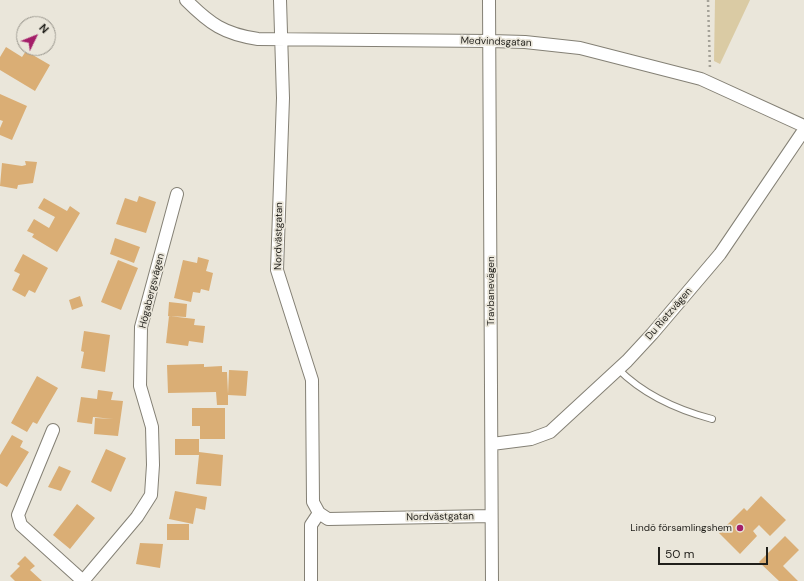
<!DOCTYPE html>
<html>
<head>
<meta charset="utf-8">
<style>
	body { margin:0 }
	#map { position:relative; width:804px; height:581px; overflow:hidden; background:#eae6da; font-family:"DM Sans",sans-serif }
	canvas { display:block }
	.north { position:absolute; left:16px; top:16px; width:40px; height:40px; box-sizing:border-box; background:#eae6da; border:1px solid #99968d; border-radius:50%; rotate:47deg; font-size:11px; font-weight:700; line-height:16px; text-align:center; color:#201f1a }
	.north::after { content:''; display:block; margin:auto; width:14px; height:18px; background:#a41e69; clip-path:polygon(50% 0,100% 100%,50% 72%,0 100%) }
	.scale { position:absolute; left:658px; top:547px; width:110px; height:18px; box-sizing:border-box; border:2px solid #201f1a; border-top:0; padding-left:5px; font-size:12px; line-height:14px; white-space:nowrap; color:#201f1a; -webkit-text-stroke:3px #eae6da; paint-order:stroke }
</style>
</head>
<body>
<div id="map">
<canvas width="804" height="581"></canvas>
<div class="north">N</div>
<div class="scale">50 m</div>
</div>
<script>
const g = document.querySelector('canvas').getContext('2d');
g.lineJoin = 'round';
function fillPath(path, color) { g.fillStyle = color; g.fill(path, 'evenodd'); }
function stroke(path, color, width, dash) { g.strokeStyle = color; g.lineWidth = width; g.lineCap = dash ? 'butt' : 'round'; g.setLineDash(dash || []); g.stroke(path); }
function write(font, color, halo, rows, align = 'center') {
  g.font = font + ' "DM Sans",sans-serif'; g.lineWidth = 3.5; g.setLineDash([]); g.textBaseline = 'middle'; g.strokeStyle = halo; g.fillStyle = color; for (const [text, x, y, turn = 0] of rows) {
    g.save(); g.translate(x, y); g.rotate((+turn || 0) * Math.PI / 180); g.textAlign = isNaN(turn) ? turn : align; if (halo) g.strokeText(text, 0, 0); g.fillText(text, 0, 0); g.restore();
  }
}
fillPath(new Path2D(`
	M715,0H750L720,64L714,61Z`), '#dacba4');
fillPath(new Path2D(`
	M6,47L22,57L26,51L50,65L35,91L0,70V57Z
	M0,94L27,106L12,140L0,135V128L3,121L0,120Z
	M25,161L37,162L33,183L18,185L17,189L0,186L2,163L22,166L26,165Z
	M139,196L156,202L146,233L116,224L125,198L137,202Z
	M44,198L67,211L70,206L80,213L57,252L32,237L34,234L27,231L34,219L49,228L55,217L38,208Z
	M115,238L140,247L134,263L110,254Z
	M23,254L48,268L35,293L29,290L25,297L12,290L20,274L14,271Z
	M198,257L209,260L206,271L213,273L209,291L201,289L200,293L193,292L191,302L174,298L183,260L197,263Z
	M118,260L138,268L121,310L101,302Z
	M80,296L83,306L72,310L69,300Z
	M169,302L187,304L186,317L168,316Z
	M169,316L195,319L194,325L205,326L203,343L189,341L188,346L166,343Z
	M84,331L110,335L105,372L81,368L84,352L81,351Z
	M204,364V367L222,366V372H227L228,394L229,370L248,371L246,396L228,395V405H217L216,392L168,393L167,365Z
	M37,376L58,388L37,424L33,422L27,432L11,423Z
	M98,390L113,392L111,400L123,401L118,436L94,434L95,418L113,419L93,417L92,424L77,422L81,397L97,399Z
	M192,408H225V439H200V426H192Z
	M12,435L23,441L20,447L29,452L7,487L0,483V455Z
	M175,439H199V452L223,455L221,486L196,484L199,455H175Z
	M106,449L126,458L111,492L91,482Z
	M59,466L71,471L61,491L48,487Z
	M175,491L207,497L205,510L196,508L193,524L169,519Z
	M761,496L786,520L770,536L759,525L753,531L757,536L740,554L719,533L744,508L747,511Z
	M77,504L95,518L70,549L53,535Z
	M167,524H189V540H167Z
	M785,536L799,550L783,566L798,581H779L759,562Z
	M140,543L163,544L160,568L136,564Z
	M25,556L35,566L30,570L42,581H15L10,576L20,566L17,564Z`), '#daae75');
const service = new Path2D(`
	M618,369C643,394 678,410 712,419`);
const minor = new Path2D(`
	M186,0C210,24 224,34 258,39L490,41L525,42L580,48L701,79L804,126
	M280,0L283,98L277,270L312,380L313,502L319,513L328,519L491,516
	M489,0L492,581
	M53,430L18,515L21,525L83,581
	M492,444L531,439L550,432L627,361L652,334L720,254L804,130
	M83,581L137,517L151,495L153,465L152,427L140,386L141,327L177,194
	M311,581V525L319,513`);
stroke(service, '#848075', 8);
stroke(minor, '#848075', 14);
stroke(new Path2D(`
	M708,0L710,70`), '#a5a298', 2.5, [2, 3]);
stroke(service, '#fff', 6);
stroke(minor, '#fff', 12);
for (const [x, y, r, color] of [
	[740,528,4,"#a41e69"]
]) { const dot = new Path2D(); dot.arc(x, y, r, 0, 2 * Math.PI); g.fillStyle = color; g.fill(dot); stroke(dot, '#eae6da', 1.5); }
write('10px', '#201f1a', '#eae6da', [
	["Medvindsgatan",496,42,2],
	["Nordvästgatan",279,236,-89],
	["Högabergsvägen",152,291,-76],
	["Travbanevägen",491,291,-90],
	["Du Rietzvägen",669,314,-49],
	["Nordvästgatan",440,517,-1]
]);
write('10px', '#201f1a', '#eae6da', [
	["Lindö församlingshem",732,528]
], 'right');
</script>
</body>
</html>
